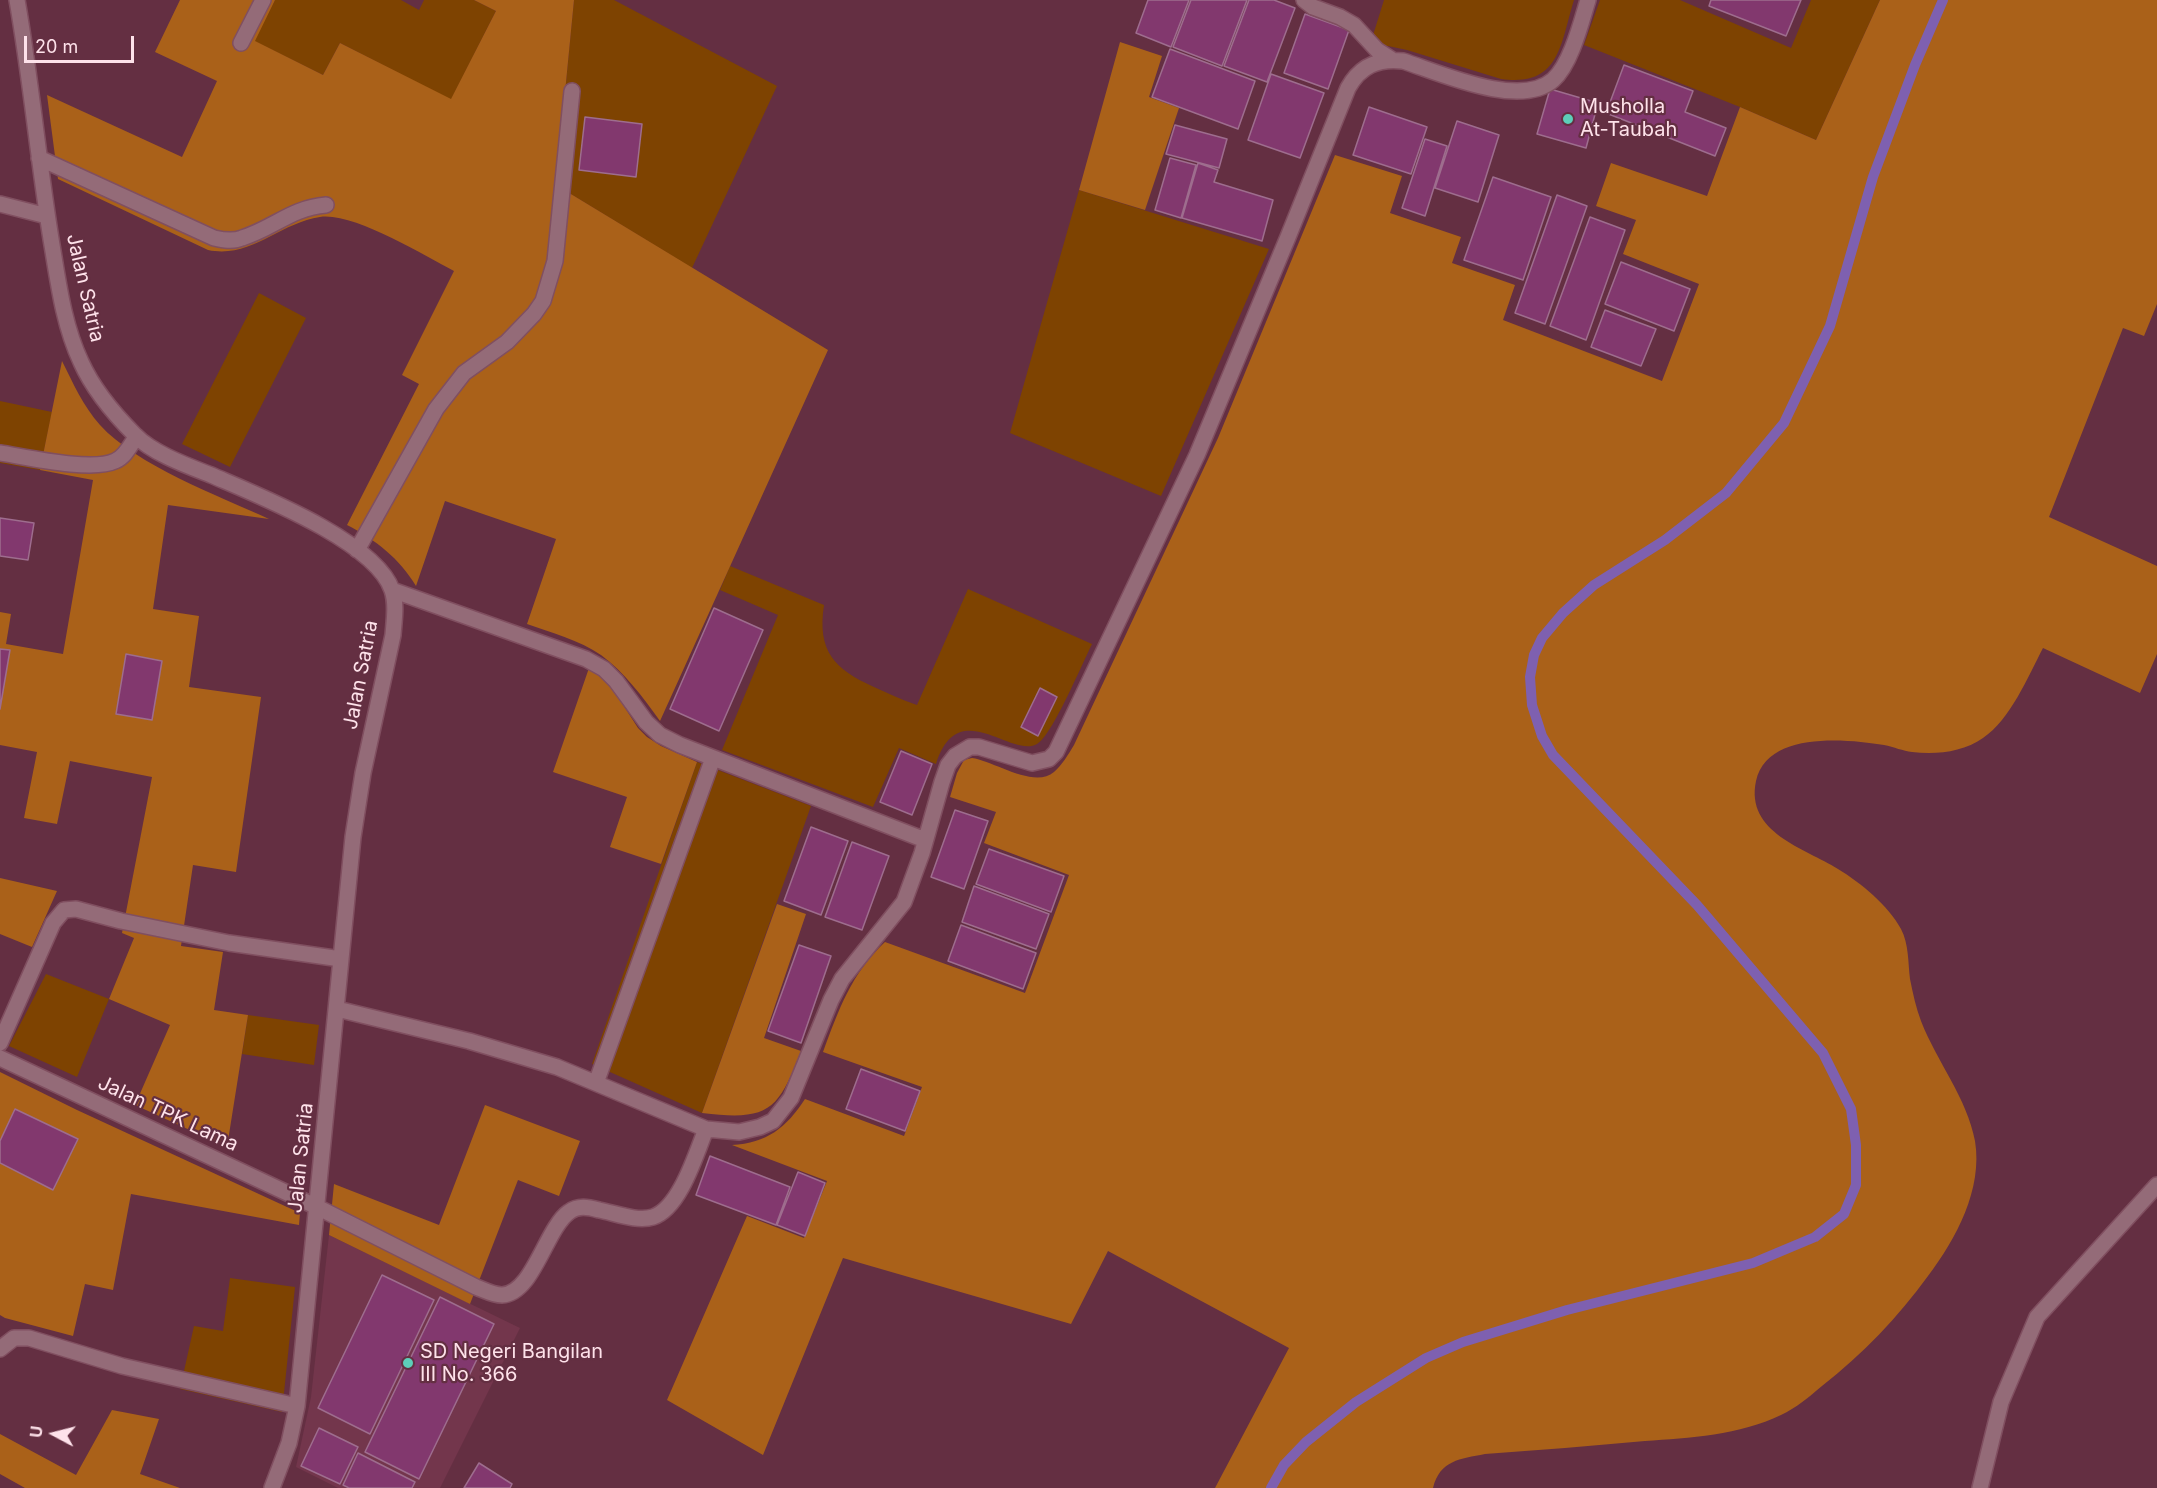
<!DOCTYPE html>
<html>
<head>
<meta charset="utf-8">
<style>
	body { margin:0 }
	#map { position:relative; width:2157px; height:1488px; overflow:hidden; background:#642f42; font-family:Inter,sans-serif }
	canvas { display:block }
	.north { position:absolute; left:24px; top:1404px; width:60px; height:60px; -webkit-text-stroke:4px #642f42; paint-order:stroke; rotate:277deg; font-size:16px; font-weight:700; line-height:24px; text-align:center; color:#fee2ea }
	.north::after { content:''; display:block; margin:auto; width:21px; height:27px; background:#fee2ea; clip-path:polygon(50% 0,100% 100%,50% 72%,0 100%) }
	.scale { position:absolute; left:24px; top:36px; width:110px; height:27px; box-sizing:border-box; border:3px solid #fee2ea; border-top:0; padding-left:8px; font-size:18px; line-height:21px; white-space:nowrap; color:#fee2ea; -webkit-text-stroke:4px #642f42; paint-order:stroke }
</style>
</head>
<body>
<div id="map">
<canvas width="2157" height="1488"></canvas>
<div class="north">U</div>
<div class="scale">20 m</div>
</div>
<script>
const g = document.querySelector('canvas').getContext('2d');
g.lineJoin = 'round';
function fillPath(path, color) { g.fillStyle = color; g.fill(path, 'evenodd'); }
function stroke(path, color, width, dash) { g.strokeStyle = color; g.lineWidth = width; g.lineCap = dash ? 'butt' : 'round'; g.setLineDash(dash || []); g.stroke(path); }
function write(font, color, halo, rows, align = 'center') {
  g.font = font + ' Inter,sans-serif'; g.lineWidth = 4.5; g.setLineDash([]); g.textBaseline = 'middle'; g.strokeStyle = halo; g.fillStyle = color; for (const [text, x, y, turn = 0] of rows) {
    g.save(); g.translate(x, y); g.rotate((+turn || 0) * Math.PI / 180); g.textAlign = isNaN(turn) ? turn : align; if (halo) g.strokeText(text, 0, 0); g.fillText(text, 0, 0); g.restore();
  }
}
fillPath(new Path2D(`
	M329,1235L520,1328L440,1488H338L296,1467L311,1397Z`), '#73364c');
fillPath(new Path2D(`
	M275,0H401L419,10L424,0H474L496,11L451,100L340,43L323,75L254,41Z
	M574,0H614L777,86L692,268L556,185Z
	M1384,0H1574C1560,45 1560,87 1501,79L1407,50L1388,46L1369,48Z
	M1600,0H1680L1791,48L1811,0H1880L1816,140L1740,107L1584,45Z
	M1079,190L1269,249L1161,496L1010,433Z
	M259,293L306,318L230,467L182,444Z
	M0,401L52,412L40,470L0,463Z
	M730,566L824,605C817,651 834,669 874,687C888,693 902,700 917,705L968,589L1092,644C1082,664 1052,736 1037,744C1011,759 958,694 936,764L899,748L873,807L722,750L778,615L720,590Z
	M697,762L811,806L702,1113L592,1064Z
	M46,974L109,999L77,1077L9,1046Z
	M248,1015L319,1025L314,1065L242,1054Z
	M230,1278L295,1287L282,1412L180,1389L194,1326L223,1331Z`), '#7e4301');
fillPath(new Path2D(`
	M180,0H275L255,41L323,75L340,43L451,99L496,11L474,0H574L556,185L828,350L660,721C643,697 624,672 601,655C579,640 552,633 527,624L556,539L445,501L416,586C399,558 376,540 347,525L419,384L402,375L454,271C423,255 353,212 320,217C279,223 251,259 208,250L58,179L47,95L182,157L217,81L155,52Z
	M1880,0H2157V304L2144,336L2123,328L2049,517L2157,566V654L2140,693L2043,648C2028,677 2010,720 1983,738C1963,752 1936,755 1912,752C1903,751 1894,747 1884,745C1846,739 1767,731 1756,781C1745,833 1805,848 1838,869C1861,883 1888,905 1901,929C1909,944 1908,963 1910,979C1913,994 1916,1008 1921,1021C1937,1062 1967,1098 1975,1141C1983,1189 1956,1239 1928,1276C1898,1317 1863,1354 1822,1386C1809,1397 1796,1408 1781,1415C1740,1435 1689,1438 1645,1441C1592,1446 1538,1450 1485,1454C1460,1459 1440,1460 1433,1488H1215L1289,1348L1108,1251L1071,1324L843,1258L763,1455L667,1400L747,1216L804,1238L827,1181L732,1145C767,1143 786,1128 805,1099L904,1136L922,1087L823,1052C839,1009 851,974 885,942L1025,993L1069,875L984,843L996,812L950,797L957,773L964,760L972,758C994,761 1034,789 1054,772C1062,765 1068,755 1074,745L1218,438L1335,155L1402,176L1390,213L1461,237L1452,263L1515,285L1503,320L1662,381L1699,284L1623,254L1636,220L1596,206L1611,163L1707,196L1740,107L1816,140Z
	M1120,42L1162,56L1149,97L1179,108L1145,210L1079,190Z
	M62,361C73,383 83,406 100,425C136,465 219,496 269,519L168,505L153,609L199,616L189,687L261,697L236,872L193,865L181,946L223,952L214,1010L248,1015L227,1147L135,1105L170,1025L109,999L134,938L122,933L152,777L70,761L57,824L24,818L37,752L0,745V612L11,614L6,644L63,654L93,480L40,470Z
	M589,668L609,683L638,728L647,737L661,746L697,762L661,864L610,847L627,797L553,772Z
	M0,878L57,891L32,947L0,934Z
	M777,904L806,914L764,1038L801,1051C778,1111 769,1121 702,1113Z
	M0,1072L77,1110L300,1213L299,1225L131,1194L113,1290L85,1284L73,1336L5,1318L0,1315Z
	M485,1105L580,1141L559,1196L518,1180L470,1304L329,1235L334,1184L439,1225Z
	M112,1410L159,1419L140,1474L180,1488H25L0,1474V1434L76,1475Z`), '#aa6119');
stroke(new Path2D(`
	M1271,1488L1284,1465L1306,1442L1356,1402L1426,1358L1463,1342L1567,1310L1753,1263L1815,1237L1844,1214L1856,1185V1145L1851,1109L1823,1053L1697,905L1553,755L1542,736L1532,705L1530,677L1534,655L1542,638L1563,613L1594,585L1665,540L1726,493L1784,423L1830,326L1873,177L1915,65L1943,0`), '#7e60b0', 10);
const building = new Path2D(`
	M1148,0H1189L1171,47L1136,33Z
	M1191,0H1247L1222,66L1173,47Z
	M1249,0H1274L1295,8L1267,82L1224,66Z
	M1711,0H1801L1786,36L1709,6Z
	M1305,14L1349,30L1328,89L1284,73Z
	M1170,49L1255,81L1238,129L1152,97Z
	M1624,65L1693,91L1685,112L1726,128L1715,156L1606,113Z
	M1271,74L1324,93L1300,158L1248,140Z
	M1550,89L1598,103L1586,148L1537,134Z
	M1369,107L1427,127L1411,174L1353,155Z
	M585,117L642,124L636,177L579,170Z
	M1457,121L1499,135L1478,202L1435,188Z
	M1175,125L1227,139L1219,168L1166,154Z
	M1425,139L1447,146L1425,216L1402,208Z
	M1170,158L1196,165L1181,218L1155,210Z
	M1198,163L1218,170L1214,182L1273,200L1262,241L1182,218Z
	M1493,177L1551,197L1523,280L1464,260Z
	M1557,195L1587,206L1545,324L1515,313Z
	M1590,217L1625,230L1586,340L1550,326Z
	M1621,262L1690,289L1674,331L1605,304Z
	M1605,310L1656,329L1641,366L1591,347Z
	M0,518L34,523L28,560L0,556Z
	M714,608L763,630L719,731L670,709Z
	M0,649L10,650L0,709Z
	M126,654L162,661L152,720L116,714Z
	M1040,688L1057,697L1038,736L1021,727Z
	M901,751L932,764L912,815L880,802Z
	M955,810L988,821L964,889L931,877Z
	M811,827L848,841L821,915L784,901Z
	M852,842L889,856L862,930L825,917Z
	M989,849L1064,876L1051,912L976,884Z
	M974,886L1049,914L1036,949L962,922Z
	M961,925L1036,953L1023,989L948,961Z
	M799,945L831,956L801,1043L768,1031Z
	M861,1069L920,1091L905,1131L846,1109Z
	M15,1109L78,1139L53,1190L0,1163V1141Z
	M710,1156L790,1187L776,1225L696,1195Z
	M798,1172L825,1183L805,1236L777,1225Z
	M382,1275L434,1300L370,1434L318,1408Z
	M440,1297L494,1324L419,1479L365,1452Z
	M319,1428L358,1447L340,1484L301,1466Z
	M358,1453L415,1482L412,1488H349L343,1485Z
	M479,1463L512,1484L510,1488H464Z`);
fillPath(building, '#82386e');
stroke(building, '#9e6d8e', 1.5);
const minor = new Path2D(`
	M17,0C31,79 38,159 51,239C58,280 63,324 81,362C93,389 114,414 135,435C152,453 188,466 211,475C257,495 375,541 392,590C397,604 394,621 393,635L363,773L353,837L297,1406L289,1443L272,1488
	M1304,0L1313,7L1340,17L1354,25L1377,50L1391,59
	M241,43L263,0
	M39,158L214,238C223,240 233,242 242,238C274,228 291,208 326,205
	M0,204L47,216
	M0,453C26,457 92,472 115,461C125,457 130,446 136,437
	M357,550L436,409L464,373L507,342L534,314L543,301L555,261L572,91
	M392,590L586,659L604,669L616,681L646,722L660,735L680,745L925,840
	M337,1009L469,1041L557,1067L706,1129L739,1132L760,1127L773,1121L791,1098L831,1000L842,979L904,902L922,853L942,782L948,765L955,756L970,747H979L1032,763L1049,759L1056,752L1197,455L1288,237L1348,88C1360,66 1378,58 1403,61C1440,73 1520,109 1553,80C1571,64 1581,23 1588,0
	M0,1043L53,923L64,910L76,909L121,921L229,943L341,959
	M0,1058L317,1207L476,1287C484,1290 493,1295 502,1295C533,1294 546,1228 569,1212C578,1205 588,1207 599,1210C615,1213 637,1222 653,1217C680,1208 696,1154 706,1129
	M596,1083L713,758
	M0,1349L14,1338H29L122,1366L297,1406
	M1980,1488L2001,1402L2037,1317L2157,1185`);
stroke(minor, '#804f60', 18);
stroke(minor, '#946b78', 15);
for (const [x, y, r, color] of [
	[1568,119,6,"#5dceb9"],
	[408,1363,6,"#5dceb9"]
]) { const dot = new Path2D(); dot.arc(x, y, r, 0, 2 * Math.PI); g.fillStyle = color; g.fill(dot); stroke(dot, '#642f42', 2); }
write('20px', '#fee2ea', '#642f42', [
	["Musholla",1580,107],
	["At-Taubah",1580,130],
	["SD Negeri Bangilan",420,1352],
	["III No. 366",420,1375]
], 'left');
write('20px', '#fee2ea', '#642f42', [
	["Jalan Satria",85,288,77],
	["Jalan Satria",361,675,-79],
	["Jalan TPK Lama",168,1114,25],
	["Jalan Satria",301,1158,-84]
]);
</script>
</body>
</html>
